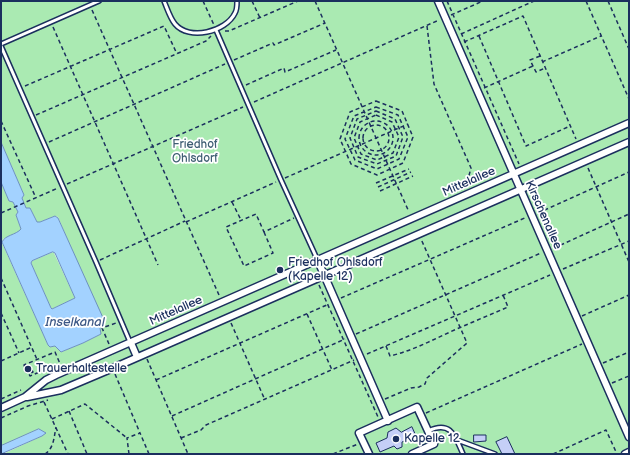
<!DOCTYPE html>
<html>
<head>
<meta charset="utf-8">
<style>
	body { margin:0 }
	#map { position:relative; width:630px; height:455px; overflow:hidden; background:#eef1fd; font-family:"Balsamiq Sans",sans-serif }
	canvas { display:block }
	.frame { position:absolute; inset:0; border:2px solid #1b2f5e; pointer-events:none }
</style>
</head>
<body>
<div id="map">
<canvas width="630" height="455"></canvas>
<div class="frame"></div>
</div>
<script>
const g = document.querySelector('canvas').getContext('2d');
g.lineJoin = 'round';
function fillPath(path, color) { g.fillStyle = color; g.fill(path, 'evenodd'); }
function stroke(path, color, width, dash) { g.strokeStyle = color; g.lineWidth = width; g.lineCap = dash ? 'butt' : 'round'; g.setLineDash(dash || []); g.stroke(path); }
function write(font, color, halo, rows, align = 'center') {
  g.font = font + ' "Balsamiq Sans",sans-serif'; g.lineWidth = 3.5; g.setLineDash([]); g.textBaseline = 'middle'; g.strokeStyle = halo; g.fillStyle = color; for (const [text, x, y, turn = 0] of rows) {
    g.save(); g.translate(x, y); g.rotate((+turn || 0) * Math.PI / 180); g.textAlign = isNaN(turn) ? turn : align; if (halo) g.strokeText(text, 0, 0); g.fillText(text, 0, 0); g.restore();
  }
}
fillPath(new Path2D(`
	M1,1H629V454H3L42,436L39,429L1,446V182L9,201L13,202L18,212L16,215L21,229L19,232L3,239L2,243L48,345L51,347L55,346L61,352L83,343L101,334L100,326L103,324L58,217L55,216L40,222H37L30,208H26L22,198L24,195L1,142Z
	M53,252L54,253L75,298L52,309L51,308L31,263L32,261Z`), '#aaeab2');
const water = new Path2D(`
	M1,142L24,195L22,198L26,208H30L37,222H40L55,216L58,218L104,320V323L100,328L101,334L83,343L61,352L55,346L50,347L48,345L2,242C5,235 16,235 21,229L16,215L18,212L13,202L9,201L1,182ZM53,252L55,253L75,298L52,309L51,308L31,263L32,261Z
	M39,429L46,433L42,436L1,454V446Z`);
fillPath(water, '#a3d2ff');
stroke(water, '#6d91bf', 1);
const building = new Path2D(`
	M412,427L416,436L402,442V447L397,449L394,446L380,452L376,443L387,438L388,432L396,428L401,432Z
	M474,435H486V441L474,442Z
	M507,437L515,454H502L496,442Z`);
fillPath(building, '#c5cff7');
stroke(building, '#1b2f5e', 1);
const service = new Path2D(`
	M164,1C167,8 170,18 175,24C189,41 226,32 235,13C237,10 237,4 237,1
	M216,30L281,180L318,261
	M1,44L99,1
	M1,46L96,262L130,342
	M428,431C451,420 455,436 463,454
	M458,442L460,441L495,454`);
const minor = new Path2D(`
	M438,1L629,437
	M318,261L388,421
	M131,343L137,357
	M27,397L61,390L113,368L629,142
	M1,408L25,397L46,380L56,375L629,123
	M369,454L359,433L417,407L434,444L412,454
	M625,454L629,452`);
stroke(service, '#1b2f5e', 6);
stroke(minor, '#1b2f5e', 9);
stroke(new Path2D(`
	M203,1L214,25
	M252,1L260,18
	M315,1L409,212
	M447,1L519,164
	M586,1L629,99
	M608,1L629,49
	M92,10L219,295
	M451,15L483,1
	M427,26L434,84L471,168L466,187
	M53,27L158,265
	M225,31H229L298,1
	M461,34L534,1
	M479,36L526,146L570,126
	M464,42L523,16L576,139
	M540,56L530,60L536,72L545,68
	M234,60L273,43L274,45L325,23
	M542,62L601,36
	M246,85L284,68L285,72L336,50
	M25,86L164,26L177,54
	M484,88L533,66
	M376,101L402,111L413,137L403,163L377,175L351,164L340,139L350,112Z
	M254,102L439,20
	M376,107L398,115L408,137L399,159L377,169L355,160L345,139L354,116Z
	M376,111L395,119L403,137L396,156L377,164L358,157L350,138L357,119Z
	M36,115L206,41L211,36
	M376,115L392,122L399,137L393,153L377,160L361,154L354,138L360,122Z
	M359 138a17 17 0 1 1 34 0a17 17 0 1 1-34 0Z
	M1,121L36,198
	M363 138a13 13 0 1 1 26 0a13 13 0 1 1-26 0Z
	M49,142L225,64
	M588,168L629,262
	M285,178L408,124
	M376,183L409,169
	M67,184L243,107
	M378,187L411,172
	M380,191L413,176
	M232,202L241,220
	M1,213L58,188
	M538,213L629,172
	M186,222L276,182
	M264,232L273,253L244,266L226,227L256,214L264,232L294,218
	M554,248L629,214
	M100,260L185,221
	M563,269L629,241
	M1,278L43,373
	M319,285L378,417
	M341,298L527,217
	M1,313L19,353
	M307,314L332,370
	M582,316L629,295
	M231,323L265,400
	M356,334L541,253
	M109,344L102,328L116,323
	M386,346L390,356C415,350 436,338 459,328C475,321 492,314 508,307L503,295
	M367,354L550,275
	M147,359L188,454
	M1,361L32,347
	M603,363L629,352
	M26,369L30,368L33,372L29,374L30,376L42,371
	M27,373L24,365L55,352L61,366
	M115,374L140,433
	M156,380L329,304
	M612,383L629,376
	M1,399L21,390
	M385,399L411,388L419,387L425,384L427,378L467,343L421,239
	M44,402L68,454
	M69,411L87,454
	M426,413L582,344
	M172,416L345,339
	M1,418L28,406L48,400
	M52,419L85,404L127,438
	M181,438L201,430L206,425L354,360
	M45,454C54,448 54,437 56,427
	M129,454L127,438L140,433L149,454
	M333,454L358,444
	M553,454L606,430L617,454`), '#1b2f5e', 1.5, [4, 3]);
stroke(service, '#fff', 3);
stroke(minor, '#fff', 6);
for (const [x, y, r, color] of [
	[280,270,4,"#1b2f5e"],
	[28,369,4,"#1b2f5e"],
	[396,439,4,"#1b2f5e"]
]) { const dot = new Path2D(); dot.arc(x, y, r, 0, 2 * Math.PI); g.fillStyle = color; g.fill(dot); stroke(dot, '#fff', 1.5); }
write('12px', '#3f5e73', '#fff', [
	["Friedhof",195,145],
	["Ohlsdorf",195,159]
]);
write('12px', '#1b2f5e', '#fff', [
	["Mittelallee",469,182,-24],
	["Kirschenallee",543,215,66],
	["Mittelallee",176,311,-24]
]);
write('12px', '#1b2f5e', '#fff', [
	["Friedhof Ohlsdorf",288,263],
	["(Kapelle 12)",288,277],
	["Trauerhaltestelle",36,369],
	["Kapelle 12",404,439]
], 'left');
write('italic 13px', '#3d5886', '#fff', [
	["Inselkanal",75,323]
]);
</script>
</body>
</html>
